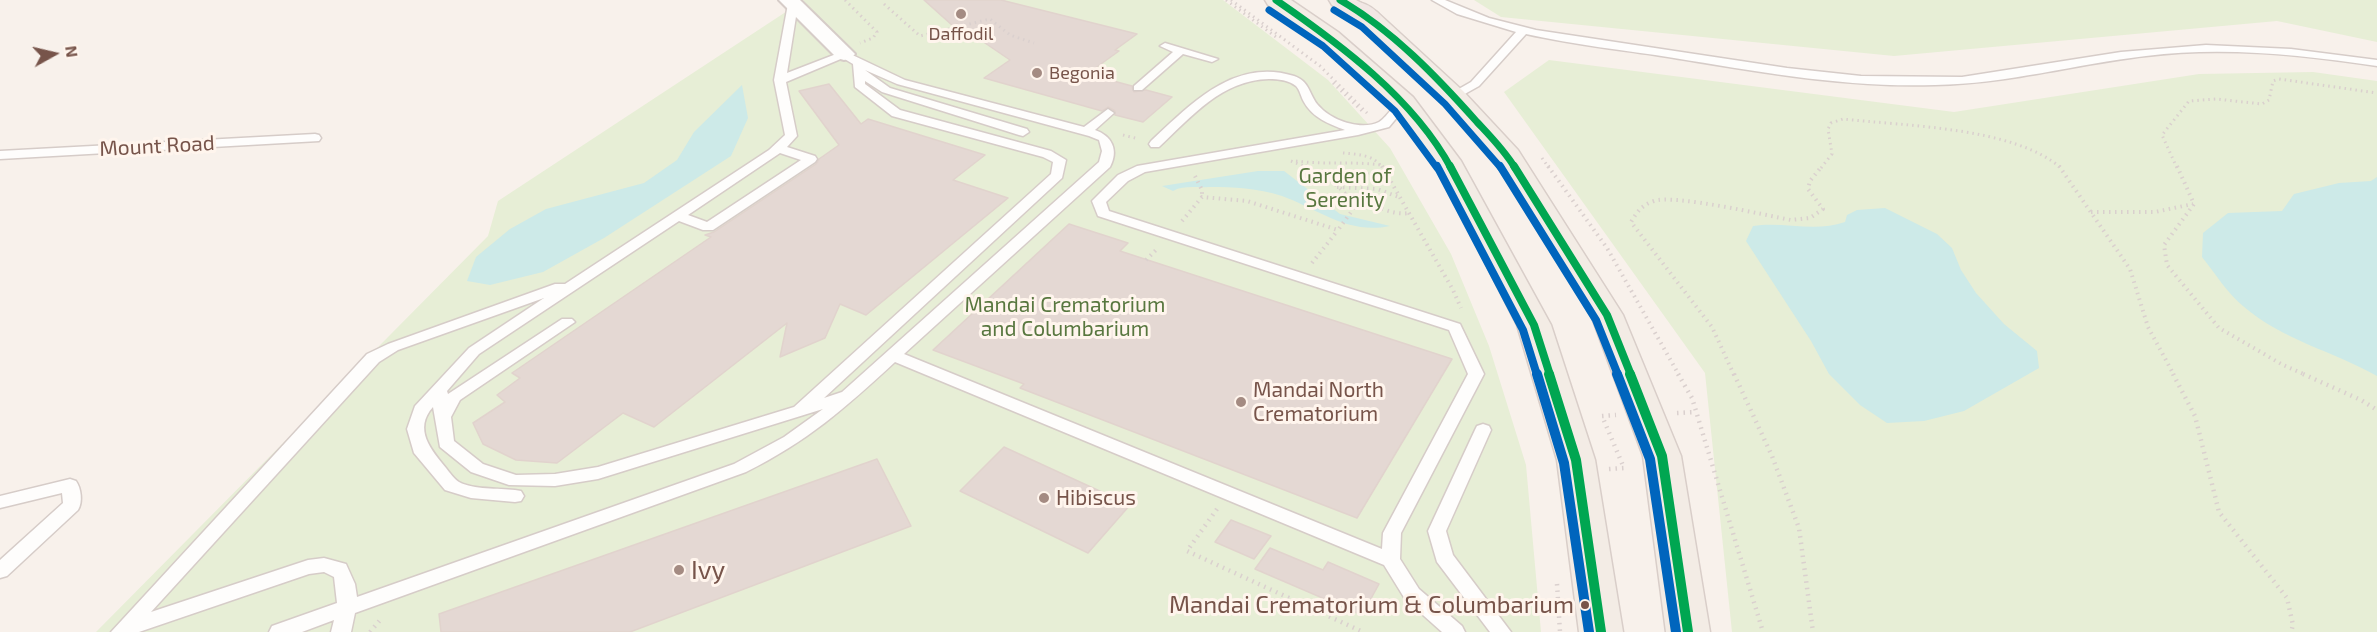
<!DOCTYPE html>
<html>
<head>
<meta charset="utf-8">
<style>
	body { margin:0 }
	#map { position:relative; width:2377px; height:632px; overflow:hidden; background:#f8f1eb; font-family:"Exo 2",sans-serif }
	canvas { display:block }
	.north { position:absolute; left:24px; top:24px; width:60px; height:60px; -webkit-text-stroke:4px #fff5ed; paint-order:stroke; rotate:82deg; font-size:16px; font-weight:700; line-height:24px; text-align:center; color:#77544a }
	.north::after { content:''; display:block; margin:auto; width:21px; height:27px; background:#77544a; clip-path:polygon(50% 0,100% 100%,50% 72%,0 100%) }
</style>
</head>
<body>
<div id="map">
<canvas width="2377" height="632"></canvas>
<div class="north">N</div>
</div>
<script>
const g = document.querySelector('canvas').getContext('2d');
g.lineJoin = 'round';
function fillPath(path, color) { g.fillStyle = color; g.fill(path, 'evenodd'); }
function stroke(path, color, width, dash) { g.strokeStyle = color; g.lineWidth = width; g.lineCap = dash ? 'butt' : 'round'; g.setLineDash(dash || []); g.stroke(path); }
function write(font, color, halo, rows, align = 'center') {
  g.font = font + ' "Exo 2",sans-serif'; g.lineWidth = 6; g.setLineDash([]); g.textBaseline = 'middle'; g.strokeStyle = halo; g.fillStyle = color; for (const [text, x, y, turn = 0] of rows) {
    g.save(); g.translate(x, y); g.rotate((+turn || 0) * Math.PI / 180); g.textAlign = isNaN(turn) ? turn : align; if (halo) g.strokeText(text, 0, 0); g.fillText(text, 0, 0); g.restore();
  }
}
fillPath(new Path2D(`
	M804,0H1223L1328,80L1390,148L1451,254L1489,346L1526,465L1541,632H96L488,236L498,201Z
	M1474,0H2377V42L2277,21L1894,56L1501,17Z
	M1549,60L1954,112L2199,74L2313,72L2377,81V632H1732L1705,373L1504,92Z`), '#e7eed6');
fillPath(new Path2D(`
	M742,85L748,118L731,156L604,238L543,272L490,285L467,281L476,257L510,229L546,209L644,183L677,160L694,132Z
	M1258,171H1284L1340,214L1390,226C1348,235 1318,209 1282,196C1257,188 1234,187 1209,187C1196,188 1184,185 1173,191L1162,186Z
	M2377,177V376C2333,351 2282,340 2243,306C2227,293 2215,273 2202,257L2203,233L2228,213L2282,211L2294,194L2339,183L2371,181Z
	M1885,208L1937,234L1952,248L1961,270L1976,293L2004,324L2037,351L2039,368L1964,411L1924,421L1887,423L1860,405L1829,374L1811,341L1746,241L1753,226C1784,221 1814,233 1845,222L1847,215L1857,210Z`), '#cdeae8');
const building = new Path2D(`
	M924,0H1001L1137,34L1115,50L1119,51L1087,74L1132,86L1134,92L1146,90L1172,97L1143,122L1115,115V111L1108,107L1102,111L984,78L1010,60L957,24L953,26Z
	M829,84L861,124L868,119L985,155L953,180L1008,198L866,315L840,304L825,338L780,357L787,323L654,427L623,413L557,463L516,460L483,444L473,423L505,402L497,395L520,378L512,373L711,237L705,235L714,232L816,164L819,159L839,145L799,91Z
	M1069,224L1128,243L1120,251L1452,359L1357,518L1020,388L1024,384L933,350Z
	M1004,447L1130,505L1088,553L960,491Z
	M877,459L911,526L630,632H441L439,614Z
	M1231,520L1271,536L1254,559L1215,542Z
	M1270,548L1323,570L1328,562L1379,584L1362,615L1255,569Z`);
fillPath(building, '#e4d8d3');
stroke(building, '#e1d3cd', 1.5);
const service = new Path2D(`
	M1432,0H1445L1489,18L1536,30L1787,68L1861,76L1962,77L2121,52L2206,45L2291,49L2377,60V66C2301,55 2224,46 2146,56C2076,64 2007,84 1935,85C1847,88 1760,72 1674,58C1624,50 1574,45 1526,34L1479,86L1454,100L1448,96L1450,94L1471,82L1516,32L1457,14Z
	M793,1L798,4L787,73L844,51L905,80L1084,127L1108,109L1114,113L1095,130C1112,136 1119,150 1110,167L904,354L1382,549L1383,533L1468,374L1449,330L1098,216L1092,201L1118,175L1137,166L1345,130C1329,124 1313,118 1304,102C1301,97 1300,90 1296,86C1289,80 1278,79 1269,79C1222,80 1192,116 1159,147H1151L1149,144L1151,141C1190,105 1234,57 1294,76C1309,81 1309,93 1317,104C1330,120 1360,131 1379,122C1384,119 1388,113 1392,109L1389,95L1395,91L1399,93L1404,109L1389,127L1358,135L1145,172L1128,181L1106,202L1109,211L1460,324L1484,374L1401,533L1400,559L1419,589L1462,626L1465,632H1442L1405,599L1384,565L895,362C844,409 808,441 746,472L355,613L351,632H331L334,620L302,632H269L272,626L337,603L334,577L324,572L309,574L139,632H111L367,354L388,344L555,284H565L769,150L785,135L774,80L788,4ZM843,58L853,64L855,87L892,116L1043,157L1053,162L1051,174L794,407L598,467L555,474L516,475L483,464L454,441L451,417L460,400L575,322L572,319H562L448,394L447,391L479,354L679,221L703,230H713L815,162L817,159L815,156L787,147L797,136L786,82ZM865,70L897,84L1089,136L1099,140L1102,151L1099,162L842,392L824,398L1062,178L1066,160L1051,151L900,110L865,84V81L882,92L1019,135L1023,136L1029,132L1027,129L890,88ZM780,153L801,160L707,222L688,215ZM544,298L469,348L415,406L407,429L414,453L445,490L471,498L515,502L521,501L524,496L521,491L515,490C498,488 474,490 459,482C454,479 450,473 446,468C431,450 413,429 433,407L440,447L471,472L509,485L555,486L598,479L823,409L784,437L734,464L357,597L355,584L346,564L324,558L308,560L151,612L379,362L398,350Z
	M1165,43L1218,59L1212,62L1183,54L1142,90H1134V86L1173,52L1160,46Z
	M315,134L319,135L321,138L319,141L0,159V151Z
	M1483,424L1489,426L1491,430L1446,531L1453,555L1511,632H1490L1437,562L1428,531L1475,430L1477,426Z
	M70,479L76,481C81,488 83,502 78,510L7,576L0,578V560L63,503L62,493L0,508V496Z`);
const minor = new Path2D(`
	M779,0H800L851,50L855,54L851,58L844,60L837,58Z`);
const primary = new Path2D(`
	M1265,0H1291L1338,32L1413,97L1461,161L1551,325L1595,460L1623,632H1579L1557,460L1517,325L1434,162L1395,109L1322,42L1268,5Z
	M1329,0H1356L1377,12L1463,91L1518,150L1623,315L1681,456L1710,632H1666L1643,456L1591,315L1497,160L1445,101L1361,22L1332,5Z`);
const motorway = new Path2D(`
	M1332,0C1351,0 1369,0 1381,17L1377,22C1362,26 1341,13 1332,0Z`);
stroke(service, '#d6ccc8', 3);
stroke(minor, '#d6ccc8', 4);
stroke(primary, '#d9cec9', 3);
stroke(motorway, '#d9cec9', 3);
stroke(new Path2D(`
	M845,0L877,32L873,38L860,43
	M1226,0L1276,37
	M1231,0L1320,66L1367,113
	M884,4L920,36L990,19L1010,35L1034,43
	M1333,83L1362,111
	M1123,135L1139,139
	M1343,153C1357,154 1375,155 1382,168
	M1542,158L1549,168
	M1291,161L1308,168
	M1296,161C1324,165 1353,161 1381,165
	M1821,168L1832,154L1828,129L1831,123L1843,119C1905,126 2014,127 2061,168
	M2177,168L2162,135L2189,101L2216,99L2262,104L2269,100L2273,81L2279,79L2377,93`), '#dad0ce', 3, [1.5, 4]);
stroke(new Path2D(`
	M1382,166L1453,290L1461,308
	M1548,166L1607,248L1679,375
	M2059,166L2130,269L2148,327L2174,375
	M2177,166L2194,204L2164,245L2167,265L2219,328L2283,365L2306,375
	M1319,173H1362L1389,180
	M1195,176L1202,190V197
	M1337,187L1377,189L1399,197
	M1353,200C1373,203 1391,216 1409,213
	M2091,212H2155L2193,204
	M1182,221L1202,197L1247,201L1338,230L1354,208C1346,188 1324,175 1305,166
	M1146,260L1158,248
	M1734,375L1712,327L1631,222C1637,212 1642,205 1654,201C1674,194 1765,215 1791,220L1810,218L1823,209L1808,189L1810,181L1822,166`), '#dad0ce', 4, [1.5, 4.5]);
stroke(new Path2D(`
	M1678,374L1692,398L1763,632
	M1734,374L1772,456L1799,528L1813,632
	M2173,374L2195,416L2219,512L2287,598L2293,625L2291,632
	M2303,374L2361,400L2377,410
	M1677,413L1696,412
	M1609,469L1624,468L1602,416L1616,415
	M1217,509L1187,551L1363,632
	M1557,584L1560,632
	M370,632L381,619`), '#dad0ce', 4.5, [1.5, 5]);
fillPath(service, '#fefdfc');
fillPath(minor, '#fefdfc');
fillPath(primary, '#f3ece5');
fillPath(motorway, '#f1e7e4');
stroke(new Path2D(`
	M1312,263L1338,230`), '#dad0ce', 4, [1.5, 4.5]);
stroke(new Path2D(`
	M1276,0C1340,44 1413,98 1451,168
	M1340,0C1392,30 1437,77 1477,122C1491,137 1505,151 1515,168`), '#00a651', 7);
stroke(new Path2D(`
	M1450,166L1534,325L1550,375
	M1514,166L1607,315L1631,375`), '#00a651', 8);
stroke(new Path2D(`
	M1549,374L1576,460L1601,632
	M1630,374L1662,456L1688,632`), '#00a651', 10);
stroke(new Path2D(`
	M1269,10L1323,46L1395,111L1437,168
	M1334,10L1362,27L1445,104L1501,168`), '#0065bd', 7);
stroke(new Path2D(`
	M1437,166L1523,330L1537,375
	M1500,166L1596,320L1618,375`), '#0065bd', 8);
stroke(new Path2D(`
	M1537,374L1564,463L1589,632
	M1617,374L1650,459L1676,632`), '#0065bd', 10);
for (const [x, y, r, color] of [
	[961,14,6,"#a48b82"],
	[1037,73,6,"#a48b82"],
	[1241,402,6,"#a48b82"],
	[1044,498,6,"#a48b82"],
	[679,570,6,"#a48b82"],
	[1585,605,5,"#77544a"]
]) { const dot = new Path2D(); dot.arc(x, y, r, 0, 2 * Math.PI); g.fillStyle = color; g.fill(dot); stroke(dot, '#fff5ed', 2); }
write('18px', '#77544a', '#fff5ed', [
	["Daffodil",961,34],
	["Begonia",1049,73,"left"]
]);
write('21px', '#77544a', '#fff5ed', [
	["Mount Road",157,146,-3]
]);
write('21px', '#58773f', '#fff5ed', [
	["Garden of",1345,176],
	["Serenity",1345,200],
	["Mandai Crematorium",1065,305],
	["and Columbarium",1065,329]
]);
write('21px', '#77544a', '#fff5ed', [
	["Mandai North",1253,390],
	["Crematorium",1253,414],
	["Hibiscus",1056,498]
], 'left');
write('24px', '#77544a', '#fff5ed', [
	["Mandai Crematorium & Columbarium",1574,605]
], 'right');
write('26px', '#77544a', '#fff5ed', [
	["Ivy",691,570]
], 'left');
</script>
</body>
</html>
